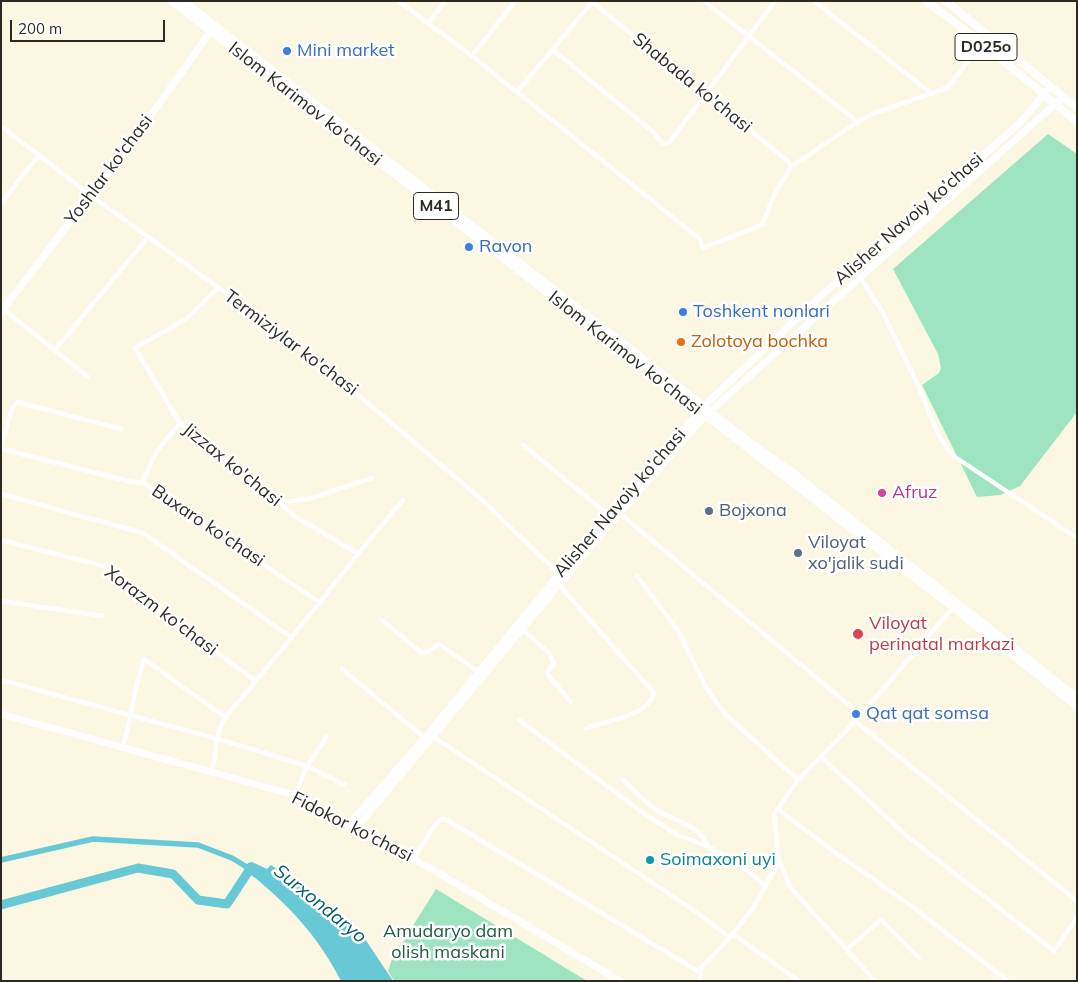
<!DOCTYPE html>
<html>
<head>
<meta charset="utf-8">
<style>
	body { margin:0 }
	#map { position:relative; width:1078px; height:982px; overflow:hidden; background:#fbf7e3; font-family:Mulish,sans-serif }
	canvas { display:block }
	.frame { position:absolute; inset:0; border:2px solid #2b2a22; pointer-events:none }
	.scale { position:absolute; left:10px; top:20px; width:155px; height:22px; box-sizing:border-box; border:2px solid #2b2a22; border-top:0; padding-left:6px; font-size:15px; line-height:18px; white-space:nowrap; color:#2b2a22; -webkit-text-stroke:4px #fff; paint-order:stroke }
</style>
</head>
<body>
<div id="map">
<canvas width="1078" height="982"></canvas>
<div class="frame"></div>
<div class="scale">200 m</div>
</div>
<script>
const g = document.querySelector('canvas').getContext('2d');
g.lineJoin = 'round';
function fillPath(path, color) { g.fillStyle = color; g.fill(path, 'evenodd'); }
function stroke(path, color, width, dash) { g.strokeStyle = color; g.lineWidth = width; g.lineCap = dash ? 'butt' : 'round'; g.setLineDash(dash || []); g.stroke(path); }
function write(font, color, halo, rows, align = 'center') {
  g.font = font + ' Mulish,sans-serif'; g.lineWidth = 5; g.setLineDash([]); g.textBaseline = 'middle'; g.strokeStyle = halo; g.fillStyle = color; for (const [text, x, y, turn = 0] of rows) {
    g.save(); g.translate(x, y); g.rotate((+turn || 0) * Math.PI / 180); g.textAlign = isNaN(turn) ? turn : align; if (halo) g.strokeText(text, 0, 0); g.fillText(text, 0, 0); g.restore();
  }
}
fillPath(new Path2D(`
	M1048,134L1077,154V412L1020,486L1000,495L977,497L922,385L939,373L941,368L938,354L893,269Z
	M436,889L587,981H394L388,971L392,959Z`), '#9ee4c1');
fillPath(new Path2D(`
	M252,862L267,869L271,865L331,908L365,939L393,981H341C317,934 286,902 244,869L248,863Z`), '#68c9d6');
stroke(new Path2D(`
	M1,860L93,839L198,845L232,858L250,869`), '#68c9d6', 5.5);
stroke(new Path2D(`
	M1,905L138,868L173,874L198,900L227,904L250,869L256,873`), '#68c9d6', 9);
stroke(new Path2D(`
	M398,1L472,56L700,239L703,248L762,225L776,191L791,167L856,123L875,113L947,88L988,36
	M591,1L789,162L791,167
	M704,1L853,118L856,123
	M814,1L932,94
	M428,23L445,1
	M553,50L652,131L663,144L670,142L775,1
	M472,56L515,1
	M517,92L592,2
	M1,126L90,195L305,350L480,498L561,576
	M1,203L39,155
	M860,277L882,311L917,383L938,434L952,455L1077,538
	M218,288L186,319L135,348L180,423L296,517L357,553
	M2,308L88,377
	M55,350L148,237
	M523,445L610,516
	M1,446L12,409L17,402L121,429
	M1,449L132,482H142L319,602
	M142,482L157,451L180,423
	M1,494L143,533L291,637
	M278,503L312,498L372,478
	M618,512L861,715
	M1,540L104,566L113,576L256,681
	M637,576L679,632L707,689L725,714L798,780
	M559,585L654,693C647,718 607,720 586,728
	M1,601L103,616
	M382,620L422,653L428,652L439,644L480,673
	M522,629L549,653L554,663L547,672L548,675L571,702
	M342,669L426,739
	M1,680L225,741L307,766L295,795
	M519,720L643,813L678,835L709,847L748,871L766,887
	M855,721L1077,901
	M431,735L683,903L730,937
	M327,736L307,766L345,785
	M123,746C132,717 134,688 144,659L225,717C287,647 342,571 403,500
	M821,757L907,836L1054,951L1077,918
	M212,771C217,752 215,734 225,717
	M622,779C633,789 644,802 657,810C679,824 695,821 709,847
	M778,809L833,851L910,905L1008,981
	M413,859L437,822L442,819L447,820L701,973
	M779,861L790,887L875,981
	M733,934L799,981
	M847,949L881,920L919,958
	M700,981L701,968L724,944L752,910L779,861L774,814L798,780L861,715L953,607`), '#fff', 4.5);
stroke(new Path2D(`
	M1,312L147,121L213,28
	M1,714L295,795L442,875L620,981
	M350,823L429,733L554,580L704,406L824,293L1018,125L1050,87
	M357,827L603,532L706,415L1063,97`), '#fff', 7);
stroke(new Path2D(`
	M172,1L953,607L1077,706
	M183,1L753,445L790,471L1077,698
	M926,1L983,44L1077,122
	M946,1L1077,108`), '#fff', 8);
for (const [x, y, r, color] of [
	[287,51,5,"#3f7fe0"],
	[469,247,5,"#3f7fe0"],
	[683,312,5,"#3f7fe0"],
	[681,342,5,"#e8710a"],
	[882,493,5,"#d1479c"],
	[709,511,5,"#5c6f8a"],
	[798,553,5,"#5c6f8a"],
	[858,634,6,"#e0444e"],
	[856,714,5,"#3f7fe0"],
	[650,860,5,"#0f9aa8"]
]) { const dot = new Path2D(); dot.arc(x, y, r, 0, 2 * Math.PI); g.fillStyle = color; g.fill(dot); stroke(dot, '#fff', 2); }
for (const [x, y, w] of [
	[986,47,62],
	[436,206,45]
]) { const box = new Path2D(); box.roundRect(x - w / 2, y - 13.5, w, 27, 4); g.fillStyle = '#fff'; g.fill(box); stroke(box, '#2b2a22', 1); }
write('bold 16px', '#2b2a22', null, [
	["D025o",986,47],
	["M41",436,206]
]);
write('18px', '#366cbe', '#fff', [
	["Mini market",297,51],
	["Ravon",479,247],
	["Toshkent nonlari",693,312],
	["Qat qat somsa",866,714]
], 'left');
write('18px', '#2b2a22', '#fff', [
	["Shabada ko'chasi",692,83,39],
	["Islom Karimov ko'chasi",305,104,38],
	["Yoshlar ko'chasi",109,170,-53],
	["Alisher Navoiy ko’chasi",909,219,-41],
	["Termiziylar ko'chasi",291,343,37],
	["Islom Karimov ko'chasi",625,353,38],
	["Jizzax ko'chasi",232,465,39],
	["Alisher Navoiy ko’chasi",620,503,-49],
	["Buxaro ko'chasi",208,526,34],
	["Xorazm ko'chasi",161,611,37],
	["Fidokor ko'chasi",352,827,27]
]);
write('18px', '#c56008', '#fff', [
	["Zolotoya bochka",691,342]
], 'left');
write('18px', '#b23c85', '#fff', [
	["Afruz",892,493]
], 'left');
write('18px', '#4e5e75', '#fff', [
	["Bojxona",719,511],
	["Viloyat",808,543],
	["xo'jalik sudi",808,564]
], 'left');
write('18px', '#be3a42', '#fff', [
	["Viloyat",869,624],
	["perinatal markazi",869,645]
], 'left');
write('18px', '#0d838f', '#fff', [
	["Soimaxoni uyi",660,860]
], 'left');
write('18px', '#225c43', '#fff', [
	["Amudaryo dam",448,932],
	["olish maskani",448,953]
]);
write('italic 19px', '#035c66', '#fff', [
	["Surxondaryo",320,904,39]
]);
</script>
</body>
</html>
